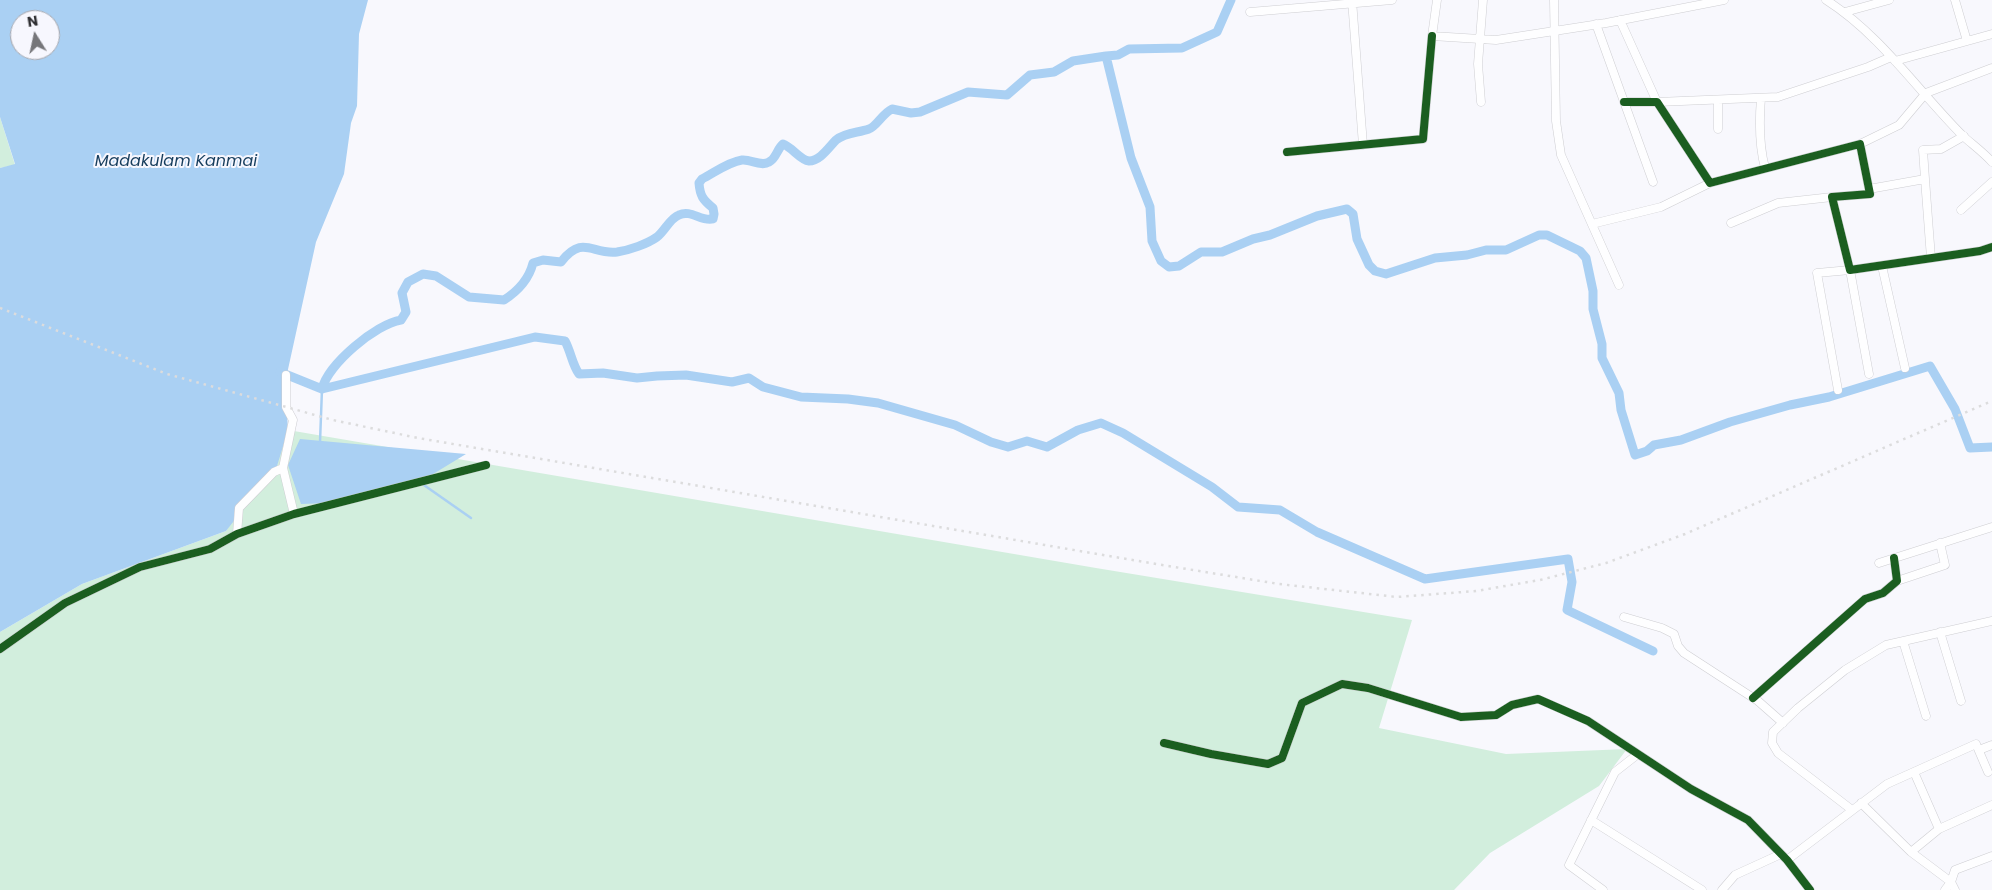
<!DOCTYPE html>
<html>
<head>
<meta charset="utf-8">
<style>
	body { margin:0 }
	#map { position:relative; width:1992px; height:890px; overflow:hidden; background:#f8f8fd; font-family:Poppins,sans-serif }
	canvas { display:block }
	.north { position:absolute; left:10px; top:10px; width:50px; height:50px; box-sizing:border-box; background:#f7f7fe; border:1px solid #a7a7ad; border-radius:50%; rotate:350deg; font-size:14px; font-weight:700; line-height:20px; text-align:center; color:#303033 }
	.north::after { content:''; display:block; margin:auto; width:18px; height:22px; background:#76767a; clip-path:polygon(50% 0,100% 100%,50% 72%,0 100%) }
</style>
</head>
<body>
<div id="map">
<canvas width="1992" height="890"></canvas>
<div class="north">N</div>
</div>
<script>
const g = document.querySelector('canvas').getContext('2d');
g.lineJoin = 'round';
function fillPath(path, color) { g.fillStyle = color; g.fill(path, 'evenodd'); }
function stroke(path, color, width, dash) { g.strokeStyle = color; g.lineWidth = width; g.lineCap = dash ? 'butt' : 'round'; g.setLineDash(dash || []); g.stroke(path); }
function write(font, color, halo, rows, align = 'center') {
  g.font = font + ' Poppins,sans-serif'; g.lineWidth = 4; g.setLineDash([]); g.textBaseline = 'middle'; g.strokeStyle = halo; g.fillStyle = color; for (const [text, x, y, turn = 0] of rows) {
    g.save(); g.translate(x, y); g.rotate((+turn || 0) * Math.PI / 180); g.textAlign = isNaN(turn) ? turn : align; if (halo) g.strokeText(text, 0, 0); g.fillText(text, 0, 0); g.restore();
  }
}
fillPath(new Path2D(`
	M0,117L15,165L0,168Z
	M288,430L1096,568L1412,620L1379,728L1506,754L1627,749L1599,786L1490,853L1454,890H0V632L82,584L226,531Z`), '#d2eedd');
fillPath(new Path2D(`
	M0,0H368L359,34L357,106L351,123L344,174L316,242L285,383L288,430L277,466L226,531L82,584L0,632V168L15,164L0,117ZM20,20H50V50H20Z
	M300,439L466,454L420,482L329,503L301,504L288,465Z`), '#aad0f3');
stroke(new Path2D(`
	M320,442L322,389
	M421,483L471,518`), '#aad0f3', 2.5);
stroke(new Path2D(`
	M1106,56L1118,55L1129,49L1182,48L1217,32L1231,0
	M280,372L322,389C328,364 376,324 401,320L406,312L402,293L408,282L423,274L436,276L469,297L504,300C518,291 529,279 533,263L543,260L561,262C583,234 592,255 617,252C630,250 647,244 657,237C665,231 670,218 679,215C691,209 701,222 713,219L714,214L713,208C703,200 700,196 699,183L702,179C714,173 728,162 742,160C751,159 761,167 769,162C776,159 777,149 783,144C792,147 800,160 809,161C820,161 829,147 836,140C846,132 858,133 869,129C876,127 883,113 892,109L911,113L920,112L968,92L1007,95L1030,75L1054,72L1073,61L1106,56L1131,158L1150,207L1152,241L1161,261L1169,267L1179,266L1201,252H1222L1253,239L1270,235L1317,216L1347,209L1353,214L1357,239L1369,265L1375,271L1386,274L1435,258L1467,255L1486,250H1506L1539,235H1547L1580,251L1586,258L1593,291V309L1602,344V358L1619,393L1621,410L1635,455L1647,451L1654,445L1681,440L1730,422L1790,405L1829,397L1930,366L1955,409L1970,448L1992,447
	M322,389L535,337L565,341C571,352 572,364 579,374L603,373L637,378L657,376L686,375L732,382L749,378L763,387L801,397L848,399L878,403L955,425L991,442L1008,447L1027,441L1047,447L1078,430L1101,423L1123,433L1212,487L1238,507L1280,510L1317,532L1425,579L1568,559L1572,582L1567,610L1653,651`), '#aad0f3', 9);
const minor = new Path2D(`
	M1352,0L1363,145
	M1437,0L1432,36L1496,40L1606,23L1724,0
	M1554,0L1556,121L1561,155L1619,285
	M1826,0C1881,35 1918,91 1963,136C1973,145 1983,152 1992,162
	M1955,0L1967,41
	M1250,12L1392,0
	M1845,12L1889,0
	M1620,20L1657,102L1778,97L1868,67L1891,57
	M1596,24L1653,182
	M1895,61L1992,34
	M1761,98C1759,122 1759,145 1765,168
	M1718,100V129
	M1481,102L1478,64L1483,0
	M1624,102H1657L1710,183L1860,144L1870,194L1832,197L1850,270L1980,251L1992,247
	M1860,144L1899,125L1926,93L1992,68
	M1287,152L1423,139L1432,36
	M1925,179L1931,258
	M1869,189L1925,179L1923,150L1941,149L1964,136
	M1961,210L1992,182
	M1731,223L1778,203L1832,197
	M1592,224L1661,207L1710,183
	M1882,266L1905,368
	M286,375V407L293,420L283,468L294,514
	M1838,390L1817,273L1850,270L1869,374
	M237,534L239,508L274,472L283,468
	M1879,563L1992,527
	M1897,581L1945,565L1940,543
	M1624,617L1662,628L1674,634L1678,646L1684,653L1758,701L1783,723
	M1940,632L1961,701
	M1903,641L1926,716
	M0,649L65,603L140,567L210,549L237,534L294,514L486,465
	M1753,698L1865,599L1883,593L1897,581L1894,558
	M1164,743L1211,754L1268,764L1282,758L1302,703L1342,684L1368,688L1461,717L1496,715L1512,705L1538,699L1588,721L1691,789L1748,820L1787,860L1810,890
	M1979,750L1992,745
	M1914,772L1939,829
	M1861,803L1911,852L1951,882L1955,890
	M1852,810L1778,753L1772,743L1773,732L1798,708L1845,670L1886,645L1992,621
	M1591,820L1702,890
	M1911,852L1939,829L1992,805
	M1787,860L1887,784L1976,744L1988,772
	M1603,890L1569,865L1615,772L1638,754
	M1722,890L1735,875L1781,854
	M1945,890L1951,882L1955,870L1992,856`);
stroke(minor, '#ceced2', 9);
stroke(minor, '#fefeff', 8);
stroke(new Path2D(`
	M0,308L167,374L333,420L418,438L1156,564L1279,584L1397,597L1476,591L1540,580L1606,563L1685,534L1992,401`), '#dcdcdd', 2.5, [2.5, 5]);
stroke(new Path2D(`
	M1624,102H1657L1710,183L1860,144L1870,194L1832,197L1850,270L1980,251L1992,247
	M1287,152L1423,139L1432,36
	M0,649L65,603L140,567L210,549L237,534L294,514L486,465
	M1753,698L1865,599L1883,593L1897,581L1894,558
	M1164,743L1211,754L1268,764L1282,758L1302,703L1342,684L1368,688L1461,717L1496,715L1512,705L1538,699L1588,721L1691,789L1748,820L1787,860L1810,890`), '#1b5e20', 8);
write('italic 16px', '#163d5d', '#f7f7fe', [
	["Madakulam Kanmai",176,162]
]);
</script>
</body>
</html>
